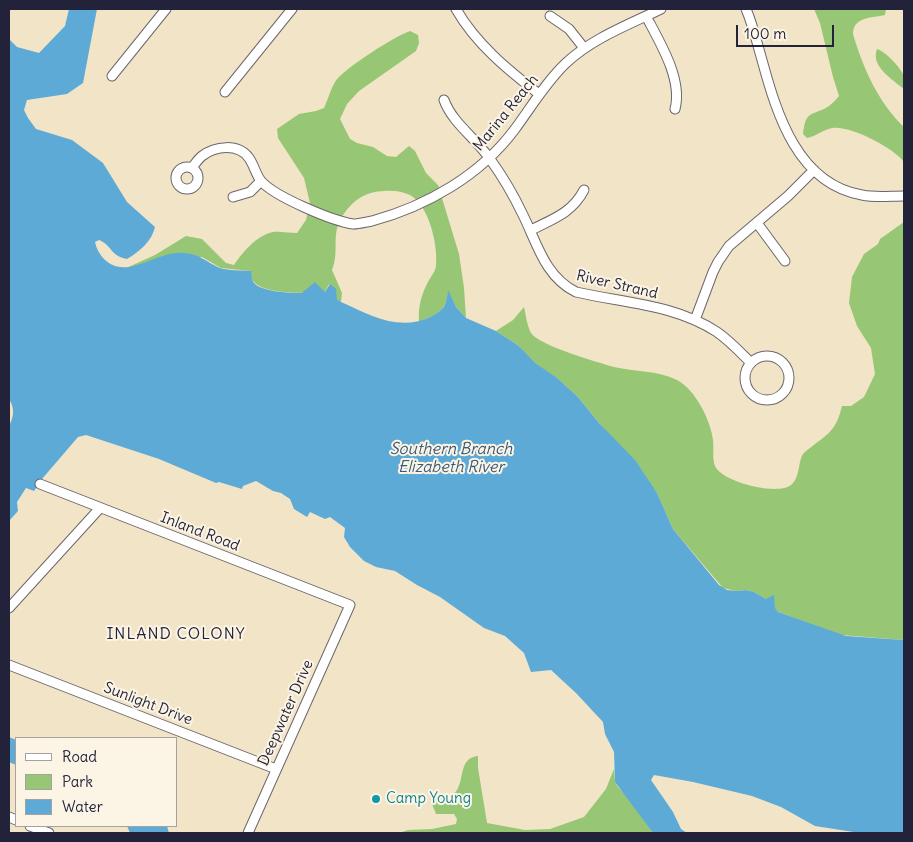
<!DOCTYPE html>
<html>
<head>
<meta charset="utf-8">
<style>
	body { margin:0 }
	#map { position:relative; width:913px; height:842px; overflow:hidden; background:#f2e4c7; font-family:Delius,sans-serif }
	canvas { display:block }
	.frame { position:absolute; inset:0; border:10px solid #22223b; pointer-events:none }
	.legend { position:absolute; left:15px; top:737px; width:162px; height:90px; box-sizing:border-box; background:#fcf5e5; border:1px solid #a5a1a1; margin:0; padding:6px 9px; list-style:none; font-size:15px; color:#22223b }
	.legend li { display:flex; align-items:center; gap:10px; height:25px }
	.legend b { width:25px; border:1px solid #a5a1a1 }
	.scale { position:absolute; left:736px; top:25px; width:98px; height:22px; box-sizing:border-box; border:2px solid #22223b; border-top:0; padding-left:6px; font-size:15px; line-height:18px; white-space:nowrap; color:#22223b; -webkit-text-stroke:4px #fcf5e5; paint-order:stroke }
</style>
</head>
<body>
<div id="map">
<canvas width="913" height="842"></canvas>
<div class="frame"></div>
<ul class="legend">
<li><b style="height:6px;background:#fff"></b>Road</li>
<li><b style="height:14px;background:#97c674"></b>Park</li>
<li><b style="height:14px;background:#5eaad7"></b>Water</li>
</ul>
<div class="scale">100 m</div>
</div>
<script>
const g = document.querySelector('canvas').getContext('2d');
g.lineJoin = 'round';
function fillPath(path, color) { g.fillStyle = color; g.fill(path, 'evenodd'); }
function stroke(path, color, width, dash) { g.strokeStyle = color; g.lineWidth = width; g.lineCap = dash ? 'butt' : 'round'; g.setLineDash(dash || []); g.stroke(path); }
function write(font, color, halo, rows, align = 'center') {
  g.font = font + ' Delius,sans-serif'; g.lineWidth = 4; g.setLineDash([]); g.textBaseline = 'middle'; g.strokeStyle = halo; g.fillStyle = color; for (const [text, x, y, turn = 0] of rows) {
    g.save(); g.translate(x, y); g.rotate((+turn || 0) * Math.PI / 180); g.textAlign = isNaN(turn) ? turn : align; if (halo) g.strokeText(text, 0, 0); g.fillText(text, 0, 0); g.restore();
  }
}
fillPath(new Path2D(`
	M814,9H886L885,15C871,18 853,17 853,34C863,68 878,102 904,127V162C894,148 850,125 832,128C822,130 817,136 807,138L803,134C806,114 807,116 824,109C830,106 835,101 839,96L833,77L820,23Z
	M410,31L418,35L419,43L416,51L359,91L347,104L340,119L350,139L357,143L373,147L387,156L396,157L409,146L415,151L426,173L438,185L459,254L464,288L466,318L456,307L448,292C445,314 438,313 419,322C418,307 421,295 428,282C431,276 436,271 436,265C438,245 429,205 410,195C402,191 392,190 384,191C366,191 353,200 343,215C330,234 340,250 332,270L342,293L341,302L337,299L329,284L325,292C309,293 266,295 254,282C251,279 251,275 251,271L221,268L202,257L124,269L155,255L186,236L202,239L226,263L234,265C242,253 257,235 273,232C280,231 289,233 297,233L306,220L310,203L304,178L278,138L277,129L299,114L316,111L324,108C328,100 331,87 337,79C349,66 393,37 410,31Z
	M877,49C885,51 901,68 904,76C905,79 904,85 904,89C893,80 870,66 877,49Z
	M904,222V640L841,635L778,612L766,599L754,592L746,590L736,591L723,588L673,529L657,493L577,396L556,377L535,364L519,346L496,331L513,320L524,307C526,315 527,326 531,333C540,346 597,362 614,367C635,372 657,370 677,380C695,389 711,421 713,440C714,448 712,459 715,466C722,482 777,496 791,485C800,478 798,462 803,454C806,450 812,447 815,444C832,432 837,426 842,406H851L864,397L875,374L871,348L857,326L849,303L852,277L864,254L878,244L880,239Z
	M478,756V768L487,823L525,830L550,829L584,817L606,789L614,769L615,782L618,787L630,800L653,833H399L408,830L432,829L456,824L457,819L454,814H436L432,804L435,799L447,800C451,797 456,793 458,788C464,775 460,758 478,756Z`), '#97c674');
fillPath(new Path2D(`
	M69,9H97L83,83L67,94L27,100L24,110L28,118L36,129L72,140L103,163L127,202L155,227C152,241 139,252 127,259C110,256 112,245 99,240L95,242C97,250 99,253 104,259C127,282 157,249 185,253C199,254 208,263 220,268C229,271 242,270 251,271C252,275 251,279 254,283C262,292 290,293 302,293L315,282L325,292L330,284L336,289L337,299L341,302C370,315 399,332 430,317C445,310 446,306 448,290L456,307L466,318L496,331L519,346L535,363L556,377L577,396L600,424L635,460L657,493L673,529L719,585L727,590L736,591L746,590L754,592L766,599L774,595L775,608L778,612L846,636L904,640V832L860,833L815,826L781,807L752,796L693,782L654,775L651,780L673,812L681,829L687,833H653L615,782L614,752L605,734L603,722L576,693L551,670L531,672L524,653L505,636L484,628L440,597L417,585L395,571L376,567L364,561L350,547L344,537L345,528L330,517L325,519L310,512L307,517L294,509L290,499L281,493L273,491L256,481L243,486L242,489L219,482L216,483L159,459L86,435L78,437L42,479L34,491L26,488L17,502L18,511L9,521V426C14,416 15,409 9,399V39L17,47L39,53L65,26Z
	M9,737L16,740V765L9,762Z
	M127,826H167L169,833H130Z`), '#5eaad7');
const minor = new Path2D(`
	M456,9C476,44 508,70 539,94
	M746,9C753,25 757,43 762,60C777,115 798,184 862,195C876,198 890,196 904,196
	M550,16L569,29L584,48
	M646,16C659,41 683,79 675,109
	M112,76L166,9
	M225,92L292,9
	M444,100C453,124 476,138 490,159C503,177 514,196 523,215C537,243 545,277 576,292C623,303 674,304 717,332C730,341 740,352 751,363
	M176 178a11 11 0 1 1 22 0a11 11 0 1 1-22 0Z
	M192,168C195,164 198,159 202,156C215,146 238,143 249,158C254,165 256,175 261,181C275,197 333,221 353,224C359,224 366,222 372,221C427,206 481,175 515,129C532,106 546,82 566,63C593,38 628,25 661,9
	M233,197L250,192L261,181
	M757,223L785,261
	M531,230C553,219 572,213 584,190
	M695,320L713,272L718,262L729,246L788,196L814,170
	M745 378a22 22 0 1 1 44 0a22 22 0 1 1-44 0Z
	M40,484L350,605L248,833
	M9,608L100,508
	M9,665L276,769
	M9,817L16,820
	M30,826L49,833`);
stroke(minor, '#6b666c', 11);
stroke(minor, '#fff', 9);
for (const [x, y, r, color] of [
	[376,799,5,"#0f9aa8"]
]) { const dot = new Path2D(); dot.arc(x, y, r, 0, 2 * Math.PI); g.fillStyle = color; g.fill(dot); stroke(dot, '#fcf5e5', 2); }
write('15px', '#22223b', '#fcf5e5', [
	["Marina Reach",506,113,-51],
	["River Strand",617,285,13],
	["Inland Road",200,532,21],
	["Sunlight Drive",148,704,21],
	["Deepwater Drive",286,713,-66]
]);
write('15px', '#0d838f', '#fcf5e5', [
	["Camp Young",386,799]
], 'left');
write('italic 16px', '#3a5879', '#fcf5e5', [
	["Southern Branch",451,449],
	["Elizabeth River",451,467]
]);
g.letterSpacing = '1px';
write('16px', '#22223b', '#fcf5e5', [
	["INLAND COLONY",176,634]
]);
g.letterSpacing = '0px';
</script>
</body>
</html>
